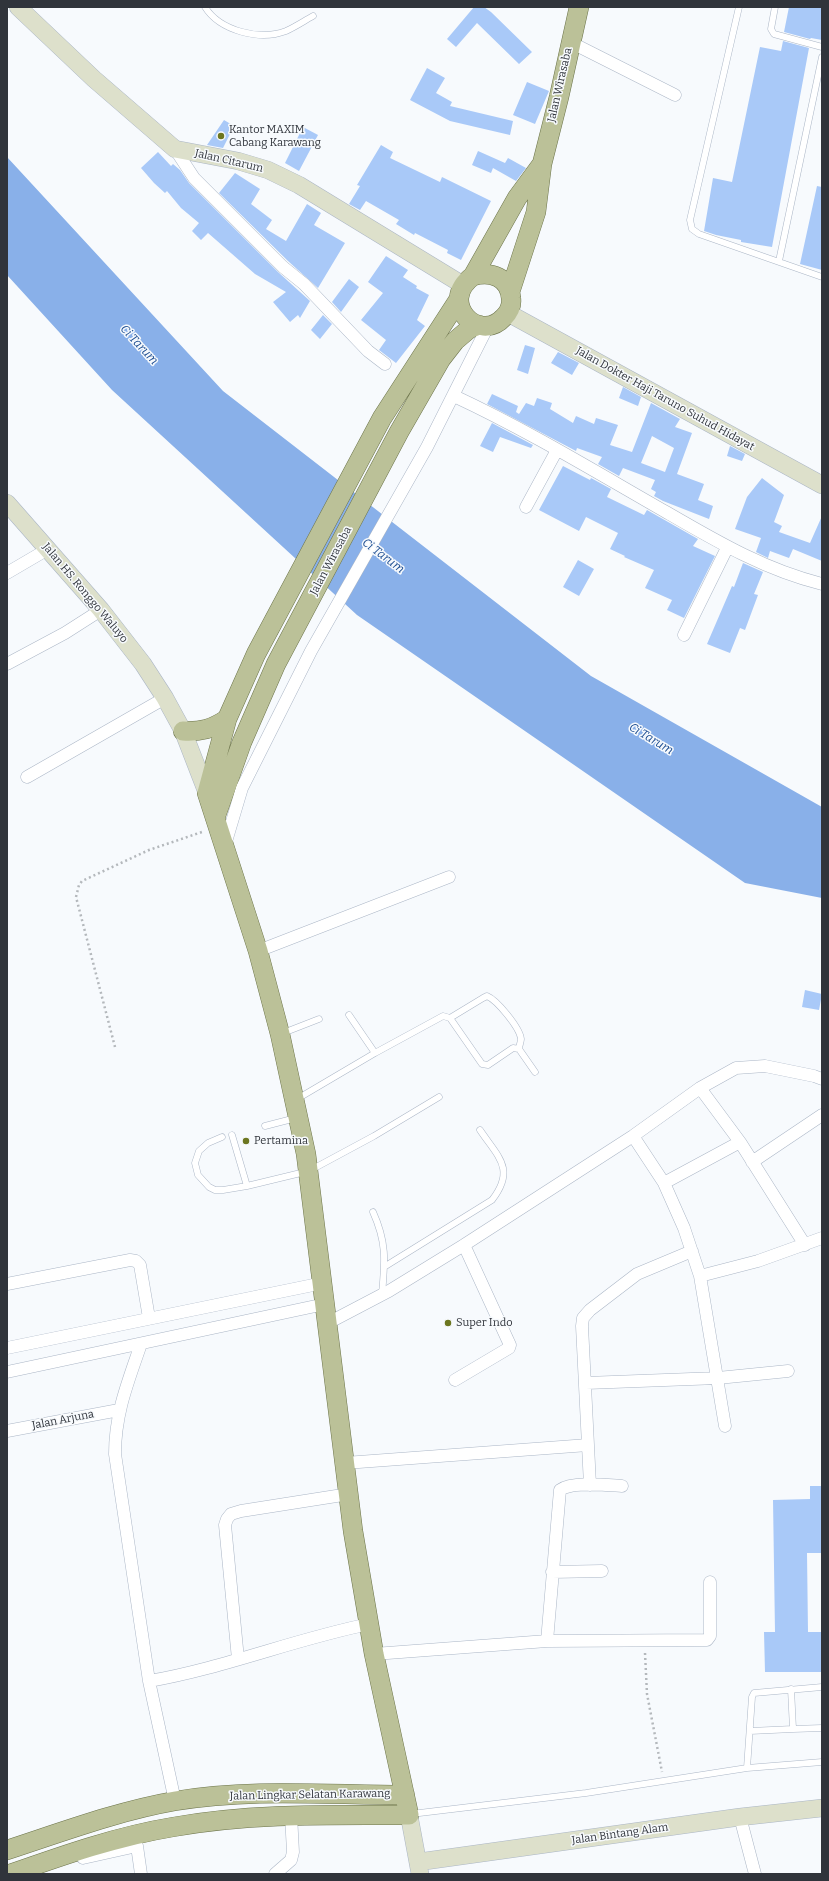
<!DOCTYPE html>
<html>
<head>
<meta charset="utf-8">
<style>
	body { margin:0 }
	#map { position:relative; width:829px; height:1881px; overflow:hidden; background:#f7fafd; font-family:Bitter,serif }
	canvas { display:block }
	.frame { position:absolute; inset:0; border:8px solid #30343b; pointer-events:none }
</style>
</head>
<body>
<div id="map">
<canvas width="829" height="1881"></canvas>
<div class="frame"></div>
</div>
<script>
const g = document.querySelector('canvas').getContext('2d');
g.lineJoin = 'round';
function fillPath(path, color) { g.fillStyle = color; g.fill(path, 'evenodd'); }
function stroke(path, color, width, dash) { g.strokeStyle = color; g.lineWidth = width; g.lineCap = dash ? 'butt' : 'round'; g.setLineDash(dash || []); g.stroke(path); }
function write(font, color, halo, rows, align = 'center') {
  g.font = font + ' Bitter,serif'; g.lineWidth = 3; g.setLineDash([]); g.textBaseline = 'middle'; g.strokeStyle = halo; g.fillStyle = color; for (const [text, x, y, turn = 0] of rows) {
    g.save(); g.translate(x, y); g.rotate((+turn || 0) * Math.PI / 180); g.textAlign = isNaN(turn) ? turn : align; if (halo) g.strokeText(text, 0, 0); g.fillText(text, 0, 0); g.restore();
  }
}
fillPath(new Path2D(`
	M7,157L223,391L591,676L822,807V898L745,883L357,615L112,390L7,275Z`), '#89b0e9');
fillPath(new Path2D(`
	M474,7H484L491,12L532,52L519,64L477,23L456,47L447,39Z
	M789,7H822V40L811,38L810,39L784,32Z
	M783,41L809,48L772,247L741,242V240L716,235L704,231L713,178L732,182L760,47L781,51Z
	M427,68L445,78L436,93L452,102L450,106L513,121L510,135L450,121L410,100Z
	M527,82L549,91L535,124L513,115Z
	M224,120L234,126L223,148L207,145Z
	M303,127L318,135L299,171L285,163Z
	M381,145L393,152L390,158L440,182L442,177L491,201L461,260L447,253L448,250L415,233L414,235L396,224L399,220L366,201L360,210L349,204L360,186L357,185Z
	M478,151L505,163L508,158L526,168L516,181L493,168L491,173L472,165Z
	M158,152L171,166L173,164L180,170L189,183L278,272L310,301L300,318L298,315L290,322L273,302L286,292L255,274L208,233L201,240L192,231L199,223L181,208L167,191L165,193L154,183L141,168Z
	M235,173L260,189L251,204L272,220L266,229L286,241L307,204L321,213L314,225L345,243L318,288L288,261L219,193Z
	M817,186L822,187V270L800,264Z
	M386,256L408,270L403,277L417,286L416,288L429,295L417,320L425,326L396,363L379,350L386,340L361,320L383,293L368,282Z
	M349,279L359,287L341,312L332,302Z
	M323,315L332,324L320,339L311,330Z
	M525,345L535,348L528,374L517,370Z
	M558,352L579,363L572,375L551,363Z
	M623,387L641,397L638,406L619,398Z
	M492,394L518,406L516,412L519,414L526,403L534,406L537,398L552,403L550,409L573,423L576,416L594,424L596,418L618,425L610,445L632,452L651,403L680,419L675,427L692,433L677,474L704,484L698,500L713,506L709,519L663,501L654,496L656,492L651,489L655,480L623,468L619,476L598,464L602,457L577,448L576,451L487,404ZM652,436L674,448L665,472L641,463Z
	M492,423L533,445L531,448L500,437L493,452L480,446Z
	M730,446L745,454L742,461L727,456Z
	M563,466L590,480L591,478L611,489L607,497L644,515L647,510L698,539L693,546L715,556L684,618L667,610L672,600L645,588L654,570L624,557L625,556L610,549L618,533L586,517L579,531L539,510Z
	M762,478L784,495L774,522L782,526L779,532L810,543L822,516V561L793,549L789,558L770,551L768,558L756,552L761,538L735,529L747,497Z
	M578,560L594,569L579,596L563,587Z
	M743,563L763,572L754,594L758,595L745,630L740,628L730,653L707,644L732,586L734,587Z
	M805,990L822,994L819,1010L802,1007Z
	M810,1486H822V1553H807L808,1632H822V1672H765L764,1632H775L773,1500L810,1499Z`), '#a9c9f8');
const lane = new Path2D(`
	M205,7C220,31 260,41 286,31C295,27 304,21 313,16
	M739,7L690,220L692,229L699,234L822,277
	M775,7L771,29L774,34L822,47
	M779,261L822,57
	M349,1015L375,1053
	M450,1018L483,998L487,996C497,1000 520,1028 521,1039C521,1042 519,1046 519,1049
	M283,1033L319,1019
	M297,1099L375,1053L443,1016L450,1018L482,1064L488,1065L513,1048L519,1049L535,1072
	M265,1126L296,1118
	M232,1135L247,1186
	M222,1137L208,1143L199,1151L195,1163L198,1175L209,1187L215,1190H223L247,1186L309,1171L374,1136L439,1097
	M373,1212C387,1243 385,1261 382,1294
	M384,1267L492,1200C516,1169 498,1157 480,1130
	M791,1689L793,1729L822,1728
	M750,1731L793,1729
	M747,1768L752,1697L754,1693L822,1687
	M411,1814L586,1793L747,1768L822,1762`);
const street = new Path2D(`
	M570,42L675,95
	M175,149L194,178L283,267L304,284L368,351L385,364
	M454,396C527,430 596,472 666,512C716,541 765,570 822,584
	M526,507L557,450
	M7,573L48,549
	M684,635L727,548
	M7,664L65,633L101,610
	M27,777L165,698
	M225,845L242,788L311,651L427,447L488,326
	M258,951L449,877
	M700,1088L740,1142L805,1245
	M633,1136L664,1183L684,1228L700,1276L725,1426
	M752,1162L822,1115
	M664,1183L740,1142
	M700,1276L758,1261L822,1238
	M7,1284L130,1260L136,1261L140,1265L149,1318
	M328,1323L389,1291L464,1245L633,1136L700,1088L736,1068L765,1066L814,1076L822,1079
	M141,1344C128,1382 115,1413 115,1454L149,1681C224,1668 295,1639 369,1624
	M7,1348L323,1283
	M7,1372L325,1304
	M455,1380L509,1348L510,1345L464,1245
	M586,1383L718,1378L788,1371
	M7,1431L119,1410
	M345,1463L588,1445
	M590,1485L582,1326L583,1318L590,1310L637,1274L692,1251
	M552,1572L602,1571
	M547,1641L560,1490C572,1481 607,1485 622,1486
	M374,1654L547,1641L707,1640L710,1636V1582
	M238,1659L225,1525L227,1519L231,1514L241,1511L349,1494
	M149,1681L175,1801
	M740,1817L755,1874
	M137,1846L141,1874
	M83,1858L137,1846L134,1843H127L126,1838
	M275,1874L291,1860L293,1852L291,1815`);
const secondary = new Path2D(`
	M18,7L94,79L175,149L238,161L268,170L299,185L463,285
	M508,313L822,485
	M7,503L101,610L143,664L165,698L183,731L207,793
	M409,1815L420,1874
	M418,1862L740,1817L822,1808`);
const primary = new Path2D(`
	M473,276C491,271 509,277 511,298C512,305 509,312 504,317C479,345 437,302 473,276L517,198L542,164
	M510,292L536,212L542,164L559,97L579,7
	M183,731C201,732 212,729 227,719
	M215,818L242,742L276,664L399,432L441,359L455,341L469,329L479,325
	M7,1850C62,1832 118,1811 175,1801C250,1788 329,1795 405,1795
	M10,1874C64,1855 118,1836 173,1827C251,1813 330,1815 409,1815L374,1654L353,1531L306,1154L280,1034L258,951L207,793L227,719L256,654L382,418L459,299`);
stroke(lane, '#abb6c6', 7);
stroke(street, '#abb6c6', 13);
stroke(secondary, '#abb6c6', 18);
stroke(primary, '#6c744b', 20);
stroke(new Path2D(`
	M115,1047L76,897L79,885L82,881L149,850L202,832
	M645,1653L647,1694L662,1772`), '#b4b8bc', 2.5, [2, 3]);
stroke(lane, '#fff', 6);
stroke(street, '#fff', 12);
stroke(secondary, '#dde0cb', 17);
stroke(primary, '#bbc198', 19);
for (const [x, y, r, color] of [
	[221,136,4,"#6c7620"],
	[246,1141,4,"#6c7620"],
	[448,1323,4,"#6c7620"]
]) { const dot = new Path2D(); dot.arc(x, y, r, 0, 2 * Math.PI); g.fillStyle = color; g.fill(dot); stroke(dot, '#f7fafd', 1.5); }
write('11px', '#30343b', '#f7fafd', [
	["Jalan Wirasaba",560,85,-77],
	["Jalan Citarum",229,161,13],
	["Jalan Dokter Haji Taruno Suhud Hidayat",665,399,29],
	["Jalan Wirasaba",331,561,-62],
	["Jalan HS. Ronggo Waluyo",85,593,50],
	["Jalan Arjuna",63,1420,-11],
	["Jalan Lingkar Selatan Karawang",310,1795,-1],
	["Jalan Bintang Alam",620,1834,-8]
]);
write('11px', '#30343b', '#f7fafd', [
	["Kantor MAXIM",229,130],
	["Cabang Karawang",229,143],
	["Pertamina",254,1141],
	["Super Indo",456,1323]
], 'left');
write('italic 12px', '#1e4e92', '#f7fafd', [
	["Ci Tarum",139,345,47],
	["Ci Tarum",383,556,37],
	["Ci Tarum",651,739,31]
]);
</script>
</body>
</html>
